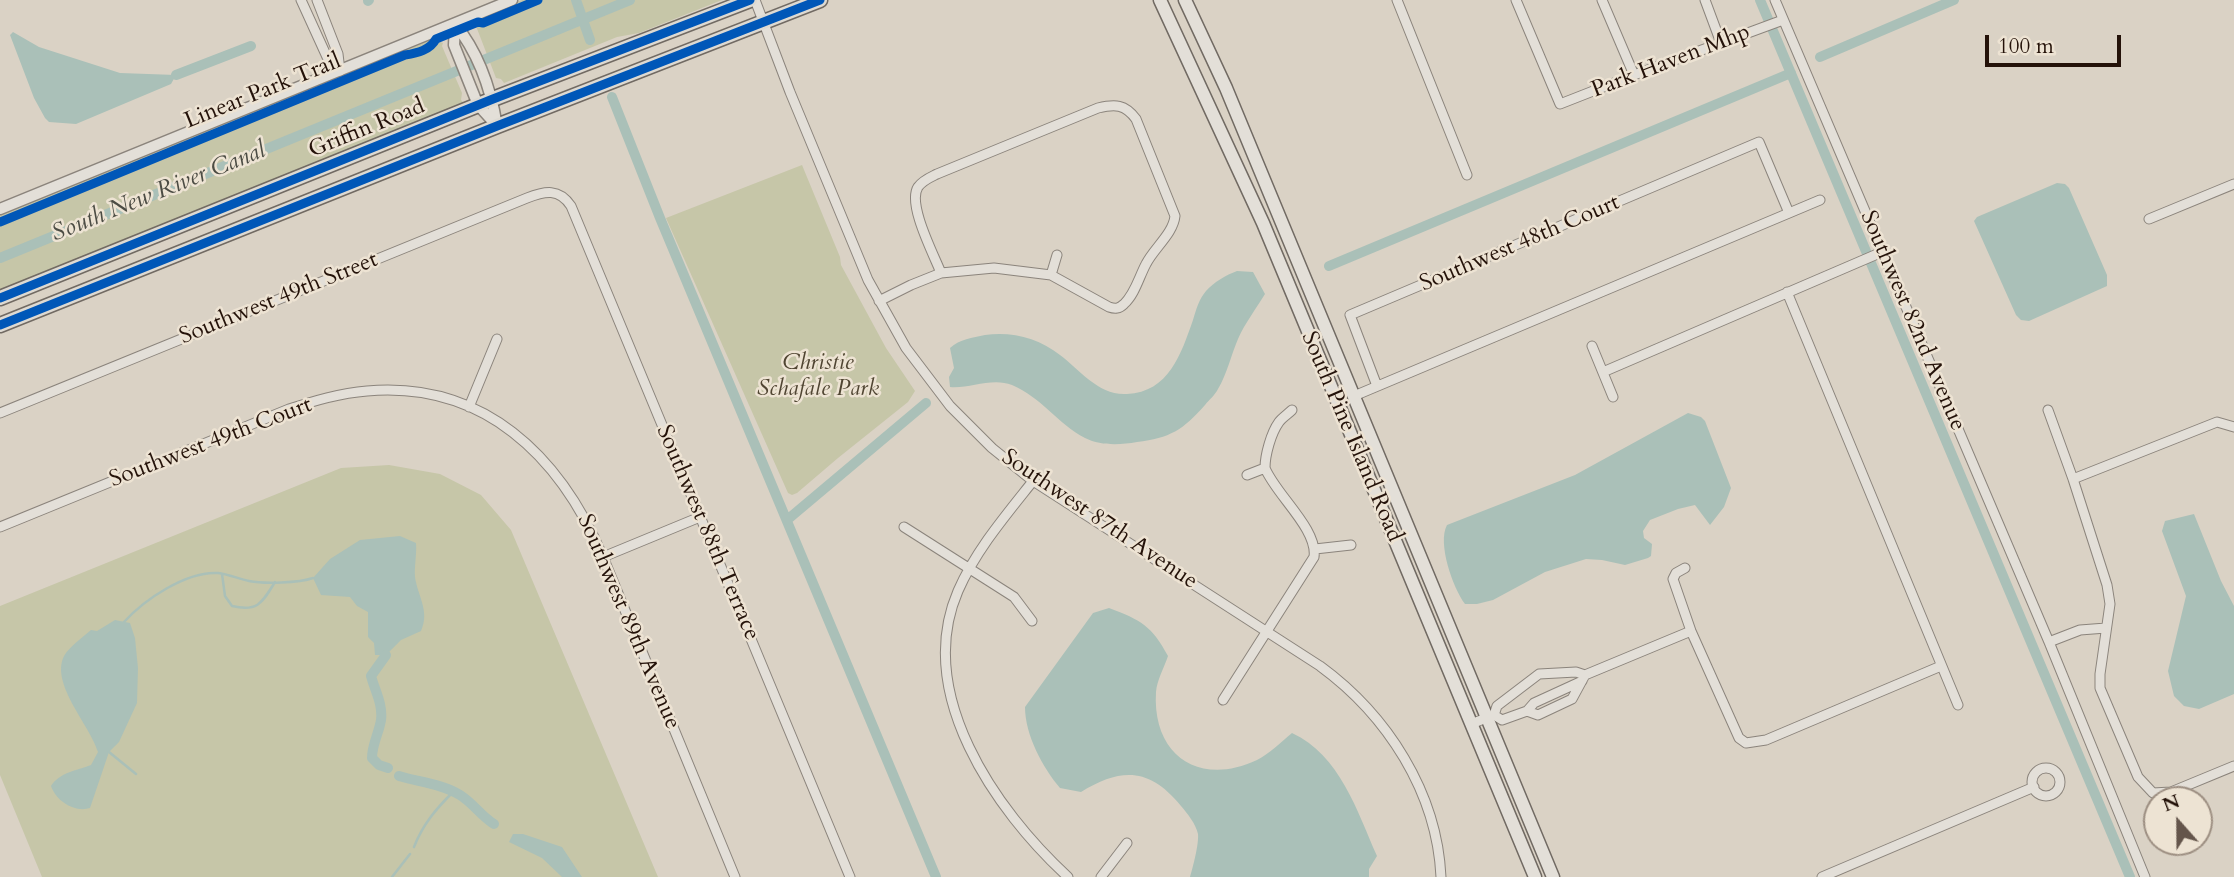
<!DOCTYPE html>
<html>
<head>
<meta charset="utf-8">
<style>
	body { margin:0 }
	#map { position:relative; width:2234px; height:877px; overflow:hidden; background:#dad2c5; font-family:Cardo,serif }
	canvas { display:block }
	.north { position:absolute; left:2143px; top:786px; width:70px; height:70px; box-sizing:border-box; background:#ede3d3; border:2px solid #9d8f82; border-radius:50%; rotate:339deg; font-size:19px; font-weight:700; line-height:28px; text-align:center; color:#241209 }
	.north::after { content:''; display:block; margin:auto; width:24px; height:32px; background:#64554b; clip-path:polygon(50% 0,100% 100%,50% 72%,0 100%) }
	.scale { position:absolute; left:1985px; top:35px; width:136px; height:32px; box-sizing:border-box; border:4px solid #241209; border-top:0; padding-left:9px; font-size:21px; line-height:24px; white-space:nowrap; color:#241209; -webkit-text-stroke:5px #ede3d3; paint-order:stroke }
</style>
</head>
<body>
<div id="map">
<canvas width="2234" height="877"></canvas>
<div class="north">N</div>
<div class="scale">100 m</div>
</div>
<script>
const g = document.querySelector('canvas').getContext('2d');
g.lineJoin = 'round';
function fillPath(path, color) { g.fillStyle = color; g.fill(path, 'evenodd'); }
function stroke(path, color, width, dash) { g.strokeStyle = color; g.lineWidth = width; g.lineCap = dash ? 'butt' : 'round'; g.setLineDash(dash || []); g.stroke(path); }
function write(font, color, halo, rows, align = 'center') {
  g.font = font + ' Cardo,serif'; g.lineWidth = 5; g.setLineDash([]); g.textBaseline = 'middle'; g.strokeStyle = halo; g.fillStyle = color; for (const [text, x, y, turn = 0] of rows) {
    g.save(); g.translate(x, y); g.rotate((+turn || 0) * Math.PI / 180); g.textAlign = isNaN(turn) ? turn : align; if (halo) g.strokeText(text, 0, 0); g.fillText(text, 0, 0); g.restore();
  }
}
fillPath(new Path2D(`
	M522,0H722L639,33L617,37L504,83L501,79L496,78L476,26C483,11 508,6 522,0Z
	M432,39L443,43L442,46L462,93L461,100L463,102L460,105L0,291V214L424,41Z
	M802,165L840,257L841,265L886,348L915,391L908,402L838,458L797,493L792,495L788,493L666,218Z
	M389,465L440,474L481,495L511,530L658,877H42L0,775V606L341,468Z`), '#c6c6a8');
fillPath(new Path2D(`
	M13,32L39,47L120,73L176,75L171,84L76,124L49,122L45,118L34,98L10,35Z
	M2057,183L2065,184L2069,188L2107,275V286L2029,321L2021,320L2016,315L1974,221L1977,217Z
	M1237,271L1253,272L1265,294C1256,309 1245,323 1238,339C1231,355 1227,374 1218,389C1215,395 1209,400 1205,405C1183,430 1170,438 1137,442C1120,445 1101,446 1085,438C1058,424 1041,397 1012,385C992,377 969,389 950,387L949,377L954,368L950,348C960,339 972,338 985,335C1011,331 1039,338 1060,355C1080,370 1099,396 1127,394C1169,392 1181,354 1193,320C1196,310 1199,299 1206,291C1214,282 1226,275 1237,271Z
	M1688,413L1701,417L1705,421L1731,488L1724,507L1710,525L1695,505L1678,509L1650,520L1643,531L1644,538L1652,544L1651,556L1648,558L1625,565L1602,560L1586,559L1545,572L1493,600L1477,604H1465C1453,588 1437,543 1447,525L1575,475Z
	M2194,514L2221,581L2234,606V694L2199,709L2184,706L2174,696L2168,671L2186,596L2162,531L2165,521Z
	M400,536L416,543C417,553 414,568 415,577C418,597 430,611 421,631L401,640L386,655H375L374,643L368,637V612L357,606L350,597L321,595L313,578L330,559L360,540Z
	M1109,608C1141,620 1152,626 1168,656C1164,668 1157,680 1156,692C1152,756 1200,787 1257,760C1269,754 1281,742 1292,733C1340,755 1357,811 1377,856L1369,869V877H1190C1193,867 1199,844 1198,834C1196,824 1187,813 1181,806C1150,768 1122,767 1081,792L1060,788C1043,768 1025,735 1025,707L1093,613Z
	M115,620L130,623L135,638L138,668L137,703L119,742L109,752L90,808C75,813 56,801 51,786C60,772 76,771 91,765L98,752C90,725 50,684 64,656C69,647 83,637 91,630L97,631Z
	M513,834H523L562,847L582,877H562L542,858L509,842Z`), '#aac0b8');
stroke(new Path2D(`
	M222,574L225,596L232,606C258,612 262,603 275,582
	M124,622C144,600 186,571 218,573C228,574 239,579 249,581C264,584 299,583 313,578
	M109,752L136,774
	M414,847C423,824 436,809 453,792
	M392,877L410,854`), '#aac0b8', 2.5);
stroke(new Path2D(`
	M576,0L590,40
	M1760,0L2130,877
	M368,1L369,0
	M1820,57L1954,0
	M176,75L251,46
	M612,97L660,218L936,877
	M0,258L630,0
	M1329,266L1791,73
	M787,520L926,403
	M386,655L371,676C375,691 383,704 381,720C379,733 372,744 372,758L379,765L388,768
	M399,776C419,782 442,784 460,795C473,803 481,816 494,824`), '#aac0b8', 10);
const minor = new Path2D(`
	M301,0L327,57L340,71
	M317,0L338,54L340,71
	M755,0L790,92L868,280L906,348L950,406L992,448L1033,481L1320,666C1387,715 1437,792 1441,877
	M1397,0L1467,175
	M1516,0L1560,104L1634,75L1783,20
	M1602,0L1634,75
	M1705,0L1721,43
	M1775,0L2049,642L2145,877
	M2149,219L2234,184
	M1051,275L1057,255
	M1787,292L1958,705
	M879,301L911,285L941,273L994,268L1051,275L1109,307C1115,309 1119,309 1124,304C1135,294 1139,277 1146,264C1154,248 1173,234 1175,216L1136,119C1125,104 1115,104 1098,108L937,174C931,177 923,180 918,187C907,204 934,255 941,273
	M1592,346L1613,397
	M1603,372L1882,252
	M1377,386L1350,315L1759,142L1789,213
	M1354,396L1820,200
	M469,407L497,339
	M2048,410L2073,479L2107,585L2110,604L2100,674V688L2138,777L2153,793L2171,792L2234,766
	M0,413L527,198C545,191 559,188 571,206L850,877
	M1247,475L1265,468
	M2073,479L2217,422L2234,427
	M1033,481C1006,515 976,550 958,591C914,693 995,810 1068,877
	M0,527L289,409C314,401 340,393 367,391C484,381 560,456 603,557L735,877
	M904,527L1014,597L1032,621
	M1315,549L1351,545
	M603,557L700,517
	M1685,568L1676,573L1673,579L1691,631L1739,738L1746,743L1766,740L1941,666
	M2049,642L2080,630L2106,628
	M1223,700L1314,557C1318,529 1276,495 1265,468C1265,455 1271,433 1279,422C1282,418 1288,414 1292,410
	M1527,711L1534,703L1582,681
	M1494,715L1502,720L1527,711L1538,715L1572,699L1585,675
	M1471,724L1494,715L1497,706L1539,674L1576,672L1585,675L1691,631
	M2032 782a14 14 0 1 1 28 0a14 14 0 1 1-28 0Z
	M1101,877L1127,843
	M1822,877L2034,787`);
const tertiary = new Path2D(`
	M455,24L454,45L478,105L497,126
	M455,24C478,52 491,90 497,126
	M0,209L512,0`);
const secondary = new Path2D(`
	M1160,0L1263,223L1535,877
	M1185,0L1226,88L1553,877`);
const primary = new Path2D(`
	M0,298L493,99L750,0
	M0,325L497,126L820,0`);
stroke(minor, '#8b847c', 11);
stroke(tertiary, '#8b847c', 13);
stroke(secondary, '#716a63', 15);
stroke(primary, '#716a63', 17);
stroke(minor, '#e3dfd8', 9);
stroke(tertiary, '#e3dfd8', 10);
stroke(secondary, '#e3dfd8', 12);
stroke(primary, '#dedad2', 14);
stroke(new Path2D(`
	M0,222L405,55C418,53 430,50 436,39L478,22L483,23L538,0
	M0,298L493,99L750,0
	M0,325L497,126L820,0`), '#0057b8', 9);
write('23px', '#241209', '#ede3d3', [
	["Park Haven Mhp",1671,62,-21],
	["Linear Park Trail",263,92,-22],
	["Griffin Road",367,129,-22],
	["Southwest 48th Court",1520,244,-23],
	["Southwest 49th Street",279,299,-22],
	["Southwest 82nd Avenue",1912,321,67],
	["South Pine Island Road",1351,437,67],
	["Southwest 49th Court",211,443,-21],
	["Southwest 87th Avenue",1099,520,34],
	["Southwest 88th Terrace",707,533,67],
	["Southwest 89th Avenue",628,622,67]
]);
write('italic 23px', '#504532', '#ede3d3', [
	["Christie",818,364],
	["Schafale Park",818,390]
]);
write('italic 24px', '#4c4c44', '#ede3d3', [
	["South New River Canal",159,193,-22]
]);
</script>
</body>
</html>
